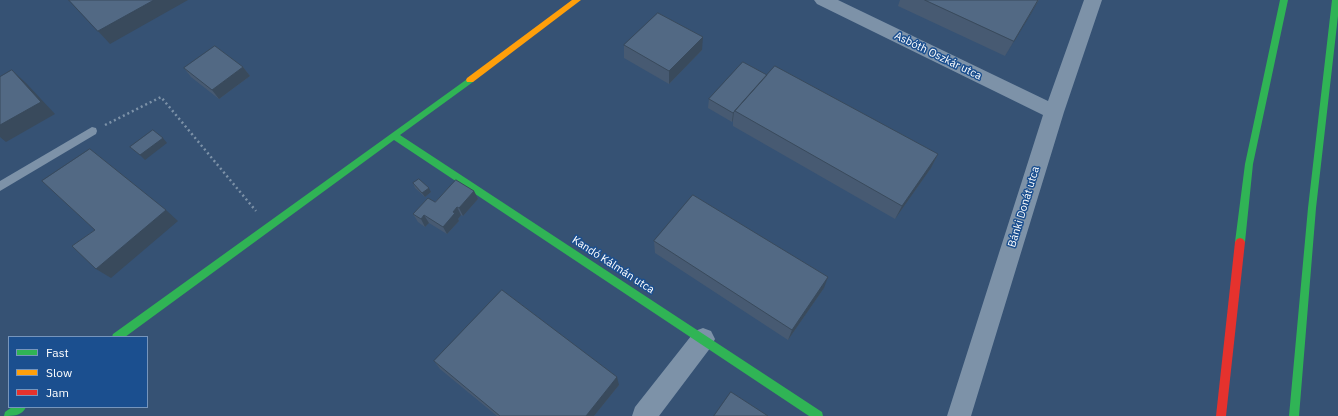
<!DOCTYPE html>
<html>
<head>
<meta charset="utf-8">
<style>
	body { margin:0 }
	#map { position:relative; width:1338px; height:416px; overflow:hidden; background:#365274; font-family:"IBM Plex Sans",sans-serif }
	canvas { display:block }
	.legend { position:absolute; left:8px; top:336px; width:140px; height:72px; box-sizing:border-box; background:#1b4f8f; border:1px solid #7695bc; margin:0; padding:5px 7px; list-style:none; font-size:12px; color:#fff }
	.legend li { display:flex; align-items:center; gap:8px; height:20px }
	.legend b { width:20px; border:1px solid #7695bc }
</style>
</head>
<body>
<div id="map">
<canvas width="1338" height="416"></canvas>
<ul class="legend">
<li><b style="height:5px;background:#30b455"></b>Fast</li>
<li><b style="height:5px;background:#ff9f0a"></b>Slow</li>
<li><b style="height:5px;background:#e5322d"></b>Jam</li>
</ul>
</div>
<script>
const g = document.querySelector('canvas').getContext('2d');
g.lineJoin = 'round';
function stroke(path, color, width, dash) { g.strokeStyle = color; g.lineWidth = width; g.lineCap = dash ? 'butt' : 'round'; g.setLineDash(dash || []); g.stroke(path); }
function fillPath(path, color) { g.fillStyle = color; g.fill(path, 'evenodd'); }
function write(font, color, halo, rows, align = 'center') {
  g.font = font + ' "IBM Plex Sans",sans-serif'; g.lineWidth = 3; g.setLineDash([]); g.textBaseline = 'middle'; g.strokeStyle = halo; g.fillStyle = color; for (const [text, x, y, turn = 0] of rows) {
    g.save(); g.translate(x, y); g.rotate((+turn || 0) * Math.PI / 180); g.textAlign = isNaN(turn) ? turn : align; if (halo) g.strokeText(text, 0, 0); g.fillText(text, 0, 0); g.restore();
  }
}
stroke(new Path2D(`
	M105,125L161,97L256,211`), '#7d92a8', 2.5, [2, 3]);
fillPath(new Path2D(`
	M92,127L96,128L97,131L96,134L0,191V181Z`), '#7d92a8');
fillPath(new Path2D(`
	M814,0H838L1048,101L1084,0H1102L1064,112L971,416H947L1043,115L817,4Z
	M703,328L711,331L715,339L711,347L659,416H632L635,407L695,331Z`), '#7d92a8');
fillPath(new Path2D(`
	M1280,0H1288L1253,164L1245,242L1243,245L1240,246L1237,245L1235,242L1245,164Z
	M1332,0H1338V16L1316,208L1299,416H1289L1308,208Z
	M470,77L473,78L474,80L473,82L400,135L822,412L823,416H809L394,140L125,337H112L113,334Z
	M12,407H26C22,416 13,416 4,416L5,412Z`), '#30b455');
fillPath(new Path2D(`
	M572,0H581L473,82H467L466,80L467,78Z`), '#ff9f0a');
fillPath(new Path2D(`
	M1240,238L1243,239L1245,242L1226,416H1216L1235,242L1237,239Z`), '#e5322d');
fillPath(new Path2D(`
	M900,0H1039L1005,56L898,6Z
	M624,45L702,50L669,84L624,58Z
	M243,67L250,76L219,99L191,77L184,68Z
	M767,75L938,154L931,168L895,219L733,126V120L732,122L708,108L709,99Z
	M413,183L431,192L425,197L415,188Z
	M474,191L478,199L463,216L461,215L458,219L459,221L447,234L429,223L425,227L418,222L413,214L435,202Z
	M654,241L824,288L788,340L655,253Z
	M434,361L619,385L594,416H497L440,369Z`), '#475a72');
fillPath(new Path2D(`
	M154,0H188L110,44L98,31Z
	M1039,0L1031,14L1005,56L1014,41Z
	M703,37L702,50L669,84V71Z
	M243,67L250,76L219,99L212,90Z
	M12,70L26,83L55,114L6,142L0,137V125Z
	M734,111L733,120L732,122L733,113Z
	M163,138L167,143L145,160L140,155Z
	M938,154L931,168L895,219L902,206Z
	M429,188L431,192L425,197L422,193Z
	M474,191L478,199L463,216L459,208Z
	M457,207L461,215L458,219L459,221L447,234L443,227L453,212Z
	M166,210L178,221L111,278L96,269Z
	M424,215L429,223L425,227L421,219Z
	M828,277L824,288L788,340L792,330Z
	M617,377L619,385L594,416H586Z`), '#394a5c');
const building = new Path2D(`
	M69,0H154L98,31Z
	M925,0H1038L1014,41Z
	M658,13L703,37L669,71L624,45Z
	M215,46L243,67L212,90L184,68Z
	M743,62L767,75L733,113L709,99Z
	M775,66L938,154L902,206L735,111Z
	M12,70L41,102L0,125V77Z
	M153,130L163,138L140,155L130,147Z
	M90,149L166,210L96,269L72,246L95,230L42,181Z
	M419,179L429,188L422,193L413,183Z
	M456,180L474,191L459,208L457,207L453,212L455,213L443,227L424,215L421,219L413,214L428,198L435,202Z
	M693,195L828,277L792,330L654,241Z
	M502,290L617,377L586,416H500L434,361Z
	M731,392L768,416H714Z`);
fillPath(building, '#526984');
stroke(building, '#394a5c', 1);
write('11px', '#fff', '#1b4f8f', [
	["Asbóth Oszkár utca",938,56,26],
	["Bánki Donát utca",1024,207,-73],
	["Kandó Kálmán utca",613,265,33]
]);
</script>
</body>
</html>
